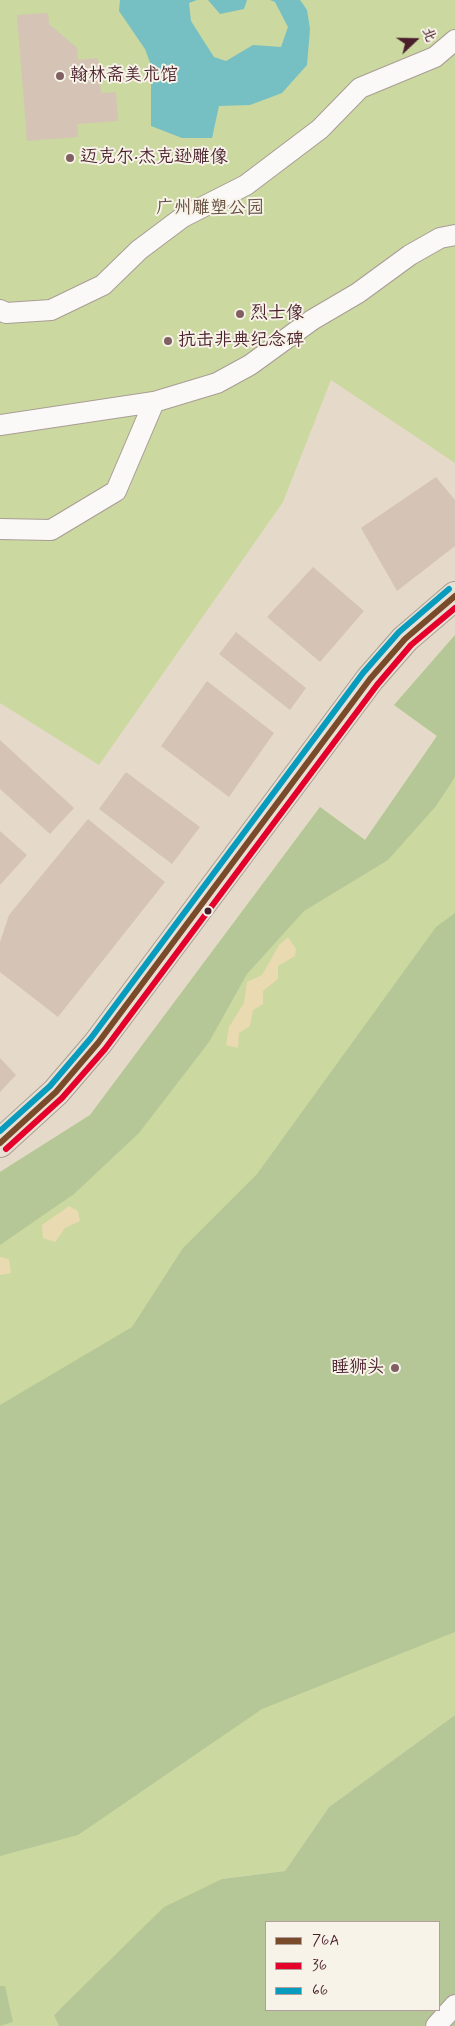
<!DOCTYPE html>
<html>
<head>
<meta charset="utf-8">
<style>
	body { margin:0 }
	#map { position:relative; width:455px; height:2026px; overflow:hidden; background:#e5dac9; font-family:Mynerve,"LXGW WenKai TC",sans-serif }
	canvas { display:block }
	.legend { position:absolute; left:265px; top:1921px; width:175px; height:90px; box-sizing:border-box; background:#f7f3e8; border:1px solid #b29e9c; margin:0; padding:6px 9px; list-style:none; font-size:15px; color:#4a1f2b }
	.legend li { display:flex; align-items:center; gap:10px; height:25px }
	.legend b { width:25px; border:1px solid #b29e9c }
	.north { position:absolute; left:390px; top:15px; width:50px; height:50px; -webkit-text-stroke:4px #f7f3e8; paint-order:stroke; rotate:69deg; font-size:14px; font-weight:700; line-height:20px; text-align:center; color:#4a1f2b }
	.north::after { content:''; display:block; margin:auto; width:18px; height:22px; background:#4a1f2b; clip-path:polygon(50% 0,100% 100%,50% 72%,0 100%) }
</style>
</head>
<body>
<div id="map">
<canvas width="455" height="2026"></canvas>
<ul class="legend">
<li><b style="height:6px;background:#7a4b2a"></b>76A</li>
<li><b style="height:6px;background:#e4002b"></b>36</li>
<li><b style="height:6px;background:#079bbe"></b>66</li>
</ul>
<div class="north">北</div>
</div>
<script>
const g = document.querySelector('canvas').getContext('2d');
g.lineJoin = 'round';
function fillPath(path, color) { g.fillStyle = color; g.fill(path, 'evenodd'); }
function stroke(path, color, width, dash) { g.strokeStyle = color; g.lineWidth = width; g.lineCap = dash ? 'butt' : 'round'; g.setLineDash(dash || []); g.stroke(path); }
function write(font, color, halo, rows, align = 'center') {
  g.font = font + ' Mynerve,"LXGW WenKai TC",sans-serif'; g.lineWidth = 4; g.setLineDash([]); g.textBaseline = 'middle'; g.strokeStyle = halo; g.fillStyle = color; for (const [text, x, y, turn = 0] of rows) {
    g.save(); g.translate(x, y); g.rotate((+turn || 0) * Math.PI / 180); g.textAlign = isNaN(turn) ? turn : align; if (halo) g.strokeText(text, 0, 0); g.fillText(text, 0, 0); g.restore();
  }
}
fillPath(new Path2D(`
	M0,0H455V463L331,380L283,502L99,765L0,703Z
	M455,635V1715L329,1807L285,1871L222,1879L54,2014L59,2026H0V1172L90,1115L320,807L365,840L437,736L394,705Z`), '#cbd8a0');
fillPath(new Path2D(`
	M455,635V777L436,806L388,860L304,911L247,974L209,1042L139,1133L74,1194L0,1245V1172L90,1115L320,807L365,840L437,736L394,705Z
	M455,913V1632L262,1709L78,1835L0,1856V1405L132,1327L183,1248L257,1174L436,927Z
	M455,1715V2026H59L54,2015L164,1907L222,1879L285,1871L329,1807ZM266,1922H439V2010H266Z
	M0,1986H5L13,2022L0,2026Z`), '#b6c797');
fillPath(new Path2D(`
	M288,937L296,949L295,956L278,966V979L263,991V1004L253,1010L250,1026L239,1033L238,1048L226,1045L229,1027L244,1003L247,982L262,975L279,945Z
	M69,1206L78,1211L80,1221L65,1228L55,1242L43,1238L42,1225Z
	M0,1257L9,1259L11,1273L0,1275Z`), '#eadab1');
fillPath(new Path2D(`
	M120,0H197L189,3L191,21L203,40L214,57L226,61L253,45L281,47L288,27L275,2L270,0H300L307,10L310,29L307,65L282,93L250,105L219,106L212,138H182L151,126V65L145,49L119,11Z
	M208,0H247L244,9L220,14Z`), '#76bfc3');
fillPath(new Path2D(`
	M48,13L49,24L77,48L78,60L98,58L101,93L116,92L118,121L77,124L78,137L27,141L17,15Z
	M436,477L455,500V546L397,591L361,528Z
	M313,567L364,611L320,662L267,617Z
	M236,632L306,688L290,710L219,654Z
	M207,681L274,733L229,797L161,746Z
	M0,740L74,808L50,834L0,789Z
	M126,772L200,827L172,864L99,809Z
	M88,819L165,882L58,1017L0,972V942L9,915Z
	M0,831L27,855L0,885Z
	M0,1058L16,1075L0,1092Z`), '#d5c3b6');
const minor = new Path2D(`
	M0,310L6,313L51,310L103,285L139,250L183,217L246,185L320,129L360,88L435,57L455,40
	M0,425L154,402L217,383L250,365L312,320L358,293L410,255L440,238L455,235
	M0,529L51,530L116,491L154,402
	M436,2026L455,2005`);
const highway = new Path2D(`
	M0,1143L56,1092L98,1043L370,679L405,639L455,596`);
stroke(minor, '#a99d95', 22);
stroke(highway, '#a99d95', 30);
stroke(minor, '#fbf9f7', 20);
stroke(highway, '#e8e0d3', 28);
stroke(new Path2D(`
	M0,1143L56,1092L98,1043L370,679L405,639L455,596`), '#7a4b2a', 6);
stroke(new Path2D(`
	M6,1149L62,1098L105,1049L377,685L411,645L455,608`), '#e4002b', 6);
stroke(new Path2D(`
	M0,1131L50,1086L91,1038L363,673L399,632L449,589`), '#079bbe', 6);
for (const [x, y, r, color] of [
	[60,76,5,"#806062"],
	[70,158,5,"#806062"],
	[240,314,5,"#806062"],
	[168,341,5,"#806062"],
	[208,911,4.5,"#4a1f2b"],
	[395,1368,5,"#806062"]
]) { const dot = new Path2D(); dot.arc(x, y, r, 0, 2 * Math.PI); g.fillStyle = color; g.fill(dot); stroke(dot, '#f7f3e8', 2); }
write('18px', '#4a1f2b', '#f7f3e8', [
	["翰林斋美术馆",70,76],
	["迈克尔·杰克逊雕像",80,158],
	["烈士像",250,314],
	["抗击非典纪念碑",178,341],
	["睡狮头",385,1368,"right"]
], 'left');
write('18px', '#654d40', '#f7f3e8', [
	["广州雕塑公园",210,209]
]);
</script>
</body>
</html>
